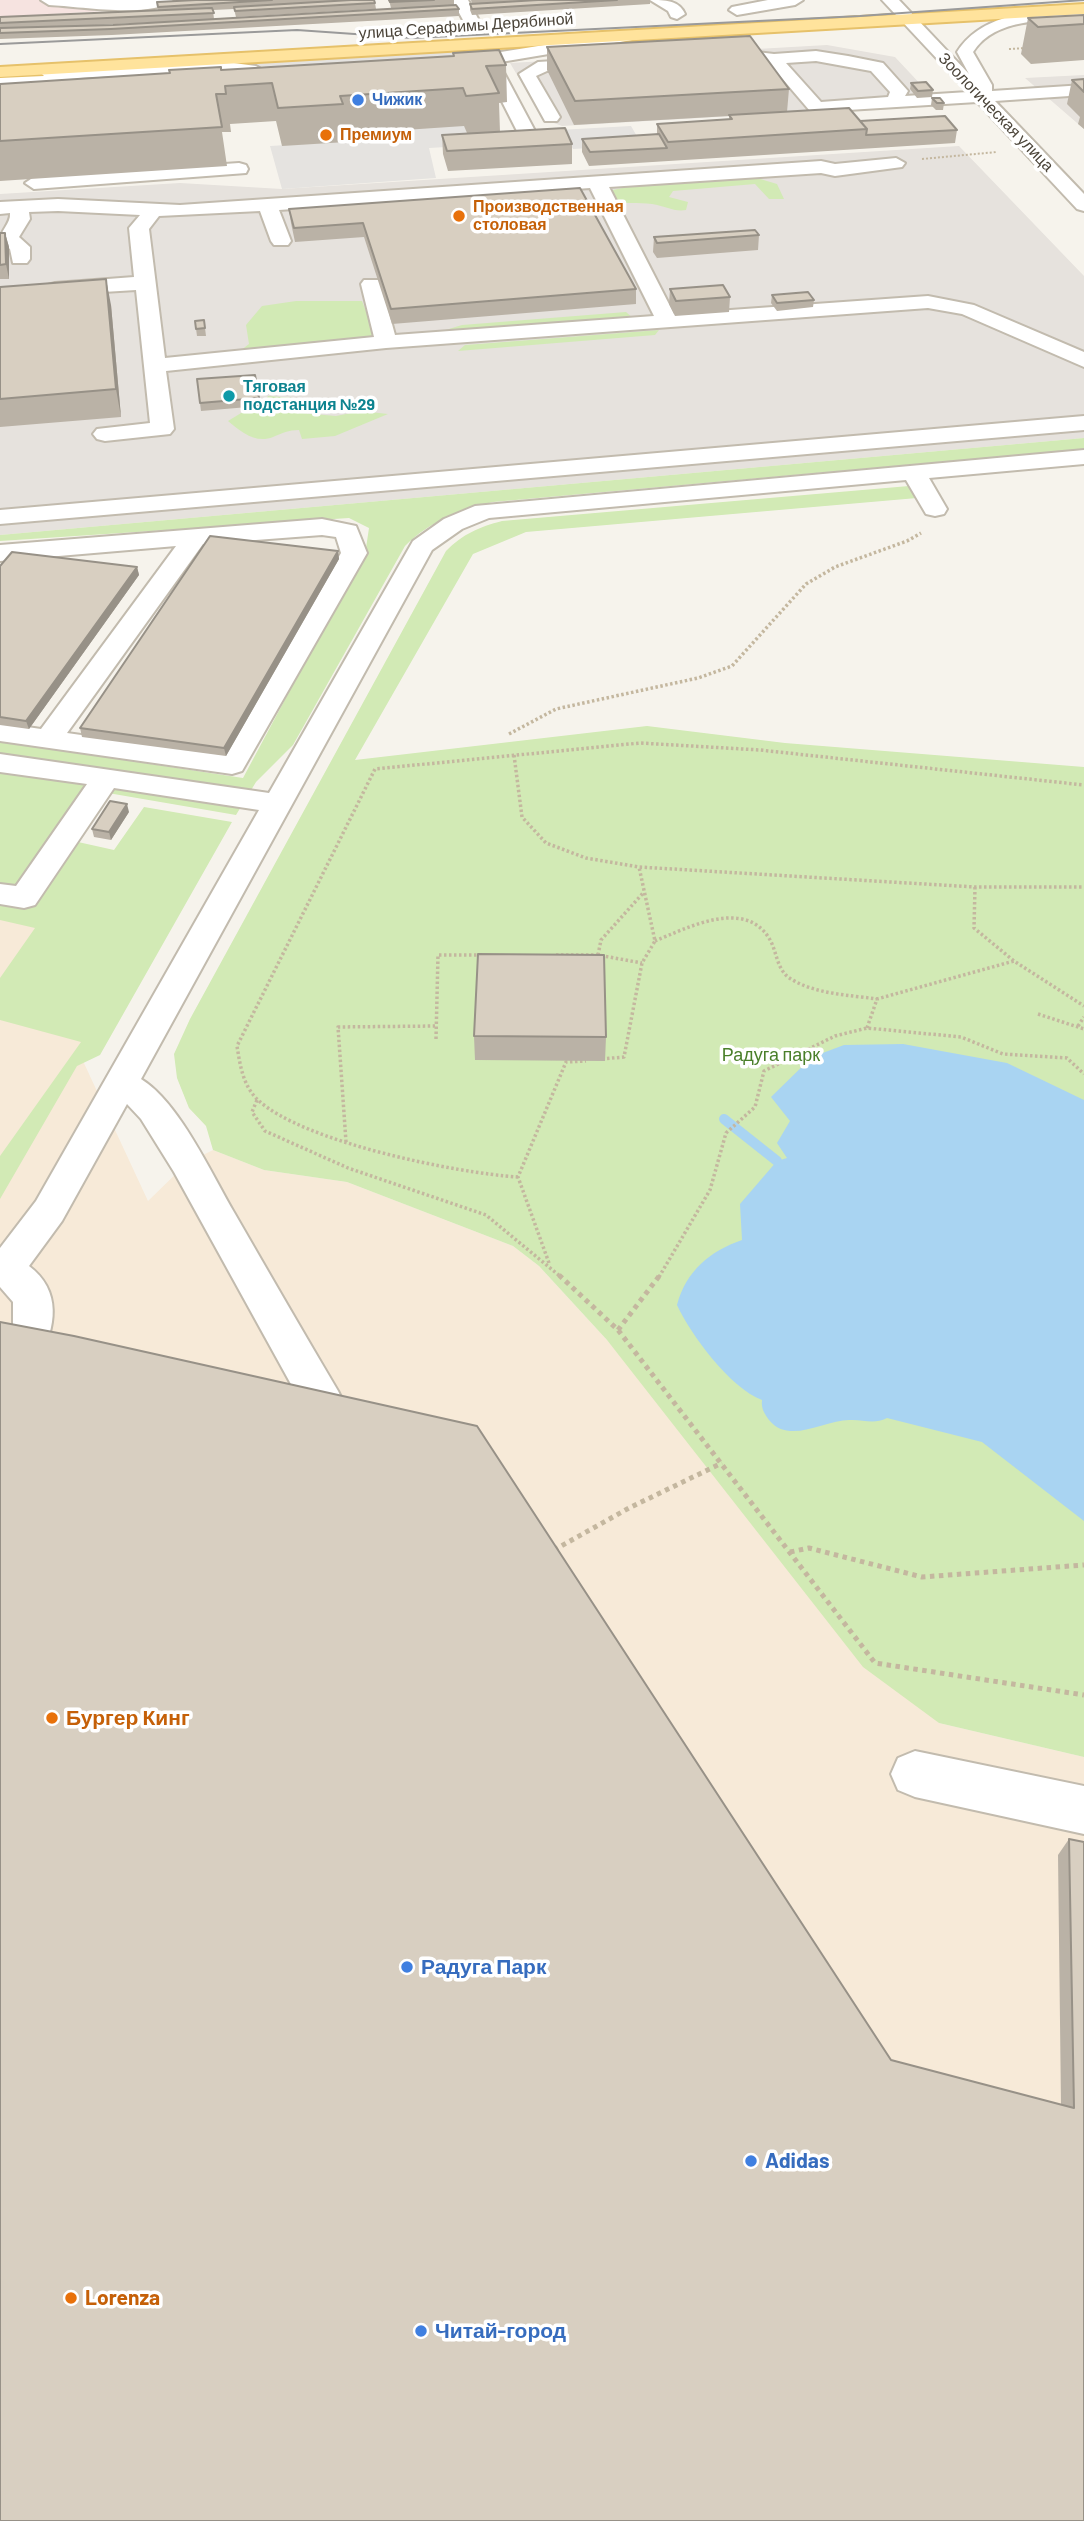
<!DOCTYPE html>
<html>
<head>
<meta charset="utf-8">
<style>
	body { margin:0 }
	canvas { display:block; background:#f6f3ec }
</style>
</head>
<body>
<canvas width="1084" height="2521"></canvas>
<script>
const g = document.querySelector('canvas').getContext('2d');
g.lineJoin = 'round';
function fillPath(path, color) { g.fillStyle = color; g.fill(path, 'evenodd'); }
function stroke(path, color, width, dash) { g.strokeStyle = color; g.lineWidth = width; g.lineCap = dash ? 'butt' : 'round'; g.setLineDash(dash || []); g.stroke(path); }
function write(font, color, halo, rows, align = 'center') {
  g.font = font + ' Barlow,sans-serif'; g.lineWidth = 7; g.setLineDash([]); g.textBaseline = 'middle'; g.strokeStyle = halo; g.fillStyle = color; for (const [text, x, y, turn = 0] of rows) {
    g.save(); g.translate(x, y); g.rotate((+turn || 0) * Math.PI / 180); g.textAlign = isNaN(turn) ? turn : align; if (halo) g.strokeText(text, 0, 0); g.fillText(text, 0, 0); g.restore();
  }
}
fillPath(new Path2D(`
	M0,909L156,935L83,1061L148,1201L187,1163L213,1150L264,1170L347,1182L513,1246L539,1266L607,1340L939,1723L1084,1757V2521H0Z`), '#f7ead8');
fillPath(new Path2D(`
	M827,45L895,57L939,104L562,126L543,119L510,63Z
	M1084,75V129L1025,78Z
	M959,146L1084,276V438L0,535V194L180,183L282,189Z`), '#e6e2dd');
fillPath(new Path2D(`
	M0,0H298L0,17Z`), '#f6e3e0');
fillPath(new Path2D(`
	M757,178L777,184L784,199H769L755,184L673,191L669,197L688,202L686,210C674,212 665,206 652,204C638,202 625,205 612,200L613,190L631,186Z
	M296,301H362L375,334L366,342L236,354L249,344L246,325L262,306Z
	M626,312L635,320L429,335L462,325Z
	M659,330L655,335L458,351L465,345Z
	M268,396L294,398L302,413L336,416L361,411L388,414L335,436L302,439L299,430C288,430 283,433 273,437C256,444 241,432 228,421L246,410L262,406Z
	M1084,438V449L493,502C460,510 430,521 405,546L293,745L256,782L236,815L108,793L78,842L114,850L144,807L232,822L100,1055L77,1066L0,1199V1156L81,1042L0,1020V978L35,928L0,920V741L243,778L366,548L369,528L349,518L0,541V535Z
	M909,486L917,498L526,532L473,554L355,760L647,726L785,743L1084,767V1757L939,1723L863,1667L607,1340L539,1266L513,1246L347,1182L264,1170L213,1150L206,1126L189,1108L177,1078L174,1054L190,1019L446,551C463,534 479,527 502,521Z`), '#d2eab5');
fillPath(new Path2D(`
	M479,48L482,59L313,68L258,66L257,61Z
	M463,123L468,135L631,126L642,145L573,149L568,140L429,148L436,178L282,189L270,146L367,140L364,129Z`), '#e5e3e0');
fillPath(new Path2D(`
	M903,1044L1007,1063L1084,1100V1521L982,1442L887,1418C873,1425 863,1419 849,1420C825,1420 789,1445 769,1420C764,1413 761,1408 762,1400C730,1388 691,1335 677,1305C686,1271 710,1251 742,1240L740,1204L777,1161L787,1158L777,1143L790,1121L771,1097L812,1057L844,1045Z`), '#a9d4f2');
stroke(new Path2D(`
	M724,1119L777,1161`), '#a9d4f2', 10);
const minor = new Path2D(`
	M41,0H173C153,19 77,6 49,5Z
	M452,0H468L482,26L480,29H468Z
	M650,0C665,0 679,0 685,14L677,19L671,17L668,11Z
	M768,0H803L795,5L737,15L729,10L732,7Z
	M882,0H899L969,74L957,52C984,10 1039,12 1084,7V17C1048,21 995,17 973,52L992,85V91L1084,85V95L995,101L1084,194V211L1077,209L977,102L816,112L810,111L769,63C755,62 713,63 706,56L714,51L740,50L774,54L816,51L848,56L883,63L908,91L905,96L968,92ZM816,61L871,71L890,92L888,97L821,102L786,63Z
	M632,31L638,33L640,36L638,39L495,63L502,69L535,131L526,136L517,131L487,72L477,66L451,70L443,65L445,61L475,53L482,55Z
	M570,60L578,65L576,69L547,71L536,76L560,117L557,121H545L519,74L538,62Z
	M219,61L256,66L264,71L256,76L219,71L79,78L78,84L72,85L0,88V78L44,76L40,72L48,67L99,68Z
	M896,158L905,163L902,167L835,176L821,173L609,187L674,314L928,296L974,305L1084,352V367L962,314L928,308L386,348L166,371L174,429L170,434L105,441L97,439L93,434L97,429L150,423L136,290L55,295L48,293L45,289L48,285L55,283L134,277L129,228L140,215L58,211L29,212L30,219L19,237L30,247V259L27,263H13L10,249L0,241C0,230 11,224 10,213L0,214V202L58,199L180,205L821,161L835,164ZM590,188L654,316L395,335L381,284L378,280H364L361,284L374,337L165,358L149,229L159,216L260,211L271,241L274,245H288L291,241L279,210Z
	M239,163L246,165L248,169L246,173L34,189L25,183L34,177Z
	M1084,416V430L0,524V510Z
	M1084,450V464L929,478L947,509L944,514L935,516L926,514L906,480L489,518L462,529L432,550L141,1079C179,1102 212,1175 235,1214C269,1273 303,1332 338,1391L344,1403L338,1415L323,1420L308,1415L174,1172L141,1119L127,1104L62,1221L29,1266C62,1291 56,1327 39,1359L25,1364L11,1359L5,1348L13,1324V1302L0,1287V1248L36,1201L259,810L114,788L35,905L24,908L0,904V884L16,886L87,784L0,772V754L269,793L413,541L444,519L475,506Z
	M322,519L356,526L367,553L242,771L232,774L0,741V723L41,729L176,546L0,561V545ZM322,535L336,537L341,553L223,755L67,733L203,544Z
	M915,1751L1084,1786V1834L915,1797L898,1790L891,1774L898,1758Z`);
const major = new Path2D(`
	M1084,4V14L0,77V67Z`);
stroke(minor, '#c2bbae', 4);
stroke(major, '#e6c16a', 4);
stroke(new Path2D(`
	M1009,49L1028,48
	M922,159L997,152`), '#c4b79f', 2, [2, 2]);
stroke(new Path2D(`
	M509,734L556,709L698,678L732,666L806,584L835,567L907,541L921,533
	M514,755L522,817L546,843L586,858L639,867L975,887H1084
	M975,887L974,928L1014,961L1084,1006
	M655,941C687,928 744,898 769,938C777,951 776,967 788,977C812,994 849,995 877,999
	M556,955H598L642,963
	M598,955L601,940L644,892
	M1038,1014L1084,1029
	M1078,1026L1084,1017
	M867,1028L877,999L1014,961
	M436,1039L438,955H481
	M602,1059L624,1057L642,963L655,941L639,867
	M257,1100L252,1112L265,1131L348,1168L486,1215L561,1277
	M346,1142L338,1027L435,1026
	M518,1177C456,1173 303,1142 258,1100C243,1086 240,1065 237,1046L375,769L640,743L760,750L1084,785
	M549,1263L518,1177L566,1062L586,1061
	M659,1277L710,1190L726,1133L755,1107L764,1071L835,1036L867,1028L961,1037L1003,1054L1067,1058L1084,1074`), '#c4b79f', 3.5, [2.5, 2.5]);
stroke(new Path2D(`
	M559,1275L618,1330L875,1663L1084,1695
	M618,1330L660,1275
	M554,1550L629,1508L722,1463
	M790,1552L809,1548L922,1577L1084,1565`), '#c4b79f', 5, [4.5, 4.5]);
fillPath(minor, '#fff');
fillPath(major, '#ffe39c');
stroke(new Path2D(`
	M0,44L297,30L412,38L860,16L1084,0`), '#9a9a9a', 2);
fillPath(new Path2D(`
	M197,0H374L375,3L376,9L236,17L234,9L213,10L214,19L420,7L391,8L389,0H454V5H456L459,9V16L112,35L0,39V17L158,10L157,2ZM202,20L113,25L75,26Z
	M471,0H650V4L472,15L470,10V4H472Z
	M1084,15V60L1031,64L1021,54L1028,18Z
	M547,47L789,89L787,112L860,121L957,130L955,143L589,166L582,152V139L657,134V124L729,119V116L574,125L547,70Z
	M453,53L506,65L507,102L499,103L500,132L572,144V164L448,171L443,154L442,135L467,133L464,126L345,134L346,142L282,146L276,121L230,124L231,132H222L227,166L0,181V84L453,56Z
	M1084,79V129L1078,124L1080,117L1067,104L1072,80Z
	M911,83L933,90L932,97L917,98L910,89Z
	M932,98L944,103L943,110H936L931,105Z
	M580,188L636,289V304L392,324L364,237L295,242L291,223L289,209Z
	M0,233H5L9,247V279H0Z
	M759,235L758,250L657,258L653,252L654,237Z
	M0,287L111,305L121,417L0,427Z
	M670,289L730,297L729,312L675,316L669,304Z
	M772,295L814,300L813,307L777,311L771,303Z
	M204,320L206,336H197L195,321Z
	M255,375L260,406L201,411L197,379Z
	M338,551L339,559L226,756L82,737L80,728Z
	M0,566L137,567L139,575L29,729L0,725Z
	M129,812L111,840L94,837L92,829Z
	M474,1036L606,1037L605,1061L475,1060Z
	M1069,1839L1084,2521L1061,2105L1058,1855Z`), '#bab2a6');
fillPath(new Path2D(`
	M5,233L9,247V279L6,264Z
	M106,279L111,305L121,417L116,389Z
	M338,551L339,559L226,756L224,748Z
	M137,567L139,575L29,729L26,721Z
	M127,804L129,812L111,840L109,832Z`), '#979187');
const building = new Path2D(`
	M196,0H272L158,7L157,2Z
	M351,0H374L375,3L235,11L234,7Z
	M389,0H434L390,2Z
	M538,0H617L472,9L470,4Z
	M456,5L459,9L111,29L0,33V28L113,25Z
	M212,8L214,13L0,23V17Z
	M1084,15V24L1038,27L1028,18Z
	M750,36L789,89L575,101L547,47Z
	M499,50L506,65L486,66L499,93L466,96L463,88L340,96L343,104L278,108L272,83L225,86L226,94H216L222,127L0,141V84L170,73L169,70L221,67V70L454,56L453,53Z
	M1084,79V92L1072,80Z
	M926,82L933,90L918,91L911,83Z
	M932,98H940L944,103H937Z
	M849,108L867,129L668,142L657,124L732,119L729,115Z
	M945,116L957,130L866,135L867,129L860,121Z
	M565,128L572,144L447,151L442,135Z
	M659,134L667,148L590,152L582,139Z
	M580,188L636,289L391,309L363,223L294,228L289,209Z
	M755,230L759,235L657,243L654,237Z
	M0,233H5L6,264L0,265Z
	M106,279L116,389L0,399V287Z
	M723,285L730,297L676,301L670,289Z
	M808,292L814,300L777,303L772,295Z
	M204,320L205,328L196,329L195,321Z
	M255,375L259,398L200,403L197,379Z
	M210,536L338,551L224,748L80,728Z
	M12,552L137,567L26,721L0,717V566Z
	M110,801L127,804L109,832L92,829Z
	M478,954L604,955L606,1037L474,1036Z
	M0,1322L74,1336L477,1426L891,2060L1074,2108L1069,1839L1084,1842V2521H0Z`);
fillPath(building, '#d8cfc1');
stroke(building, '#979187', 2);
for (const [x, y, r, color] of [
	[358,100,7,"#3f7fe0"],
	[326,135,7,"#e8710a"],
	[459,216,7,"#e8710a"],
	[229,396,7,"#0f9aa8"],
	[52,1718,7,"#e8710a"],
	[407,1967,7,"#3f7fe0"],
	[751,2161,7,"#3f7fe0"],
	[71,2298,7,"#e8710a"],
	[421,2331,7,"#3f7fe0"]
]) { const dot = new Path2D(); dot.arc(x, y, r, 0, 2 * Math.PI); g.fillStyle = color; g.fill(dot); stroke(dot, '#fff', 2.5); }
write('16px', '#4b4439', '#fff', [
	["улица Серафимы Дерябиной",466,26,-4],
	["Зоологическая улица",996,112,46]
]);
write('bold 16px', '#366cbe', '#fff', [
	["Чижик",372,100]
], 'left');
write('bold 16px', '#c56008', '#fff', [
	["Премиум",340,135],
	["Производственная",473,207],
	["столовая",473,225]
], 'left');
write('bold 16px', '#0d838f', '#fff', [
	["Тяговая",243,387],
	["подстанция №29",243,405]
], 'left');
write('18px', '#4a7f2a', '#fff', [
	["Радуга парк",771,1055]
]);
write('bold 21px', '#c56008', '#fff', [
	["Бургер Кинг",66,1718],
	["Lorenza",85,2298]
], 'left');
write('bold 21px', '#366cbe', '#fff', [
	["Радуга Парк",421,1967],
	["Adidas",765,2161],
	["Читай-город",435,2331]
], 'left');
</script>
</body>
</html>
